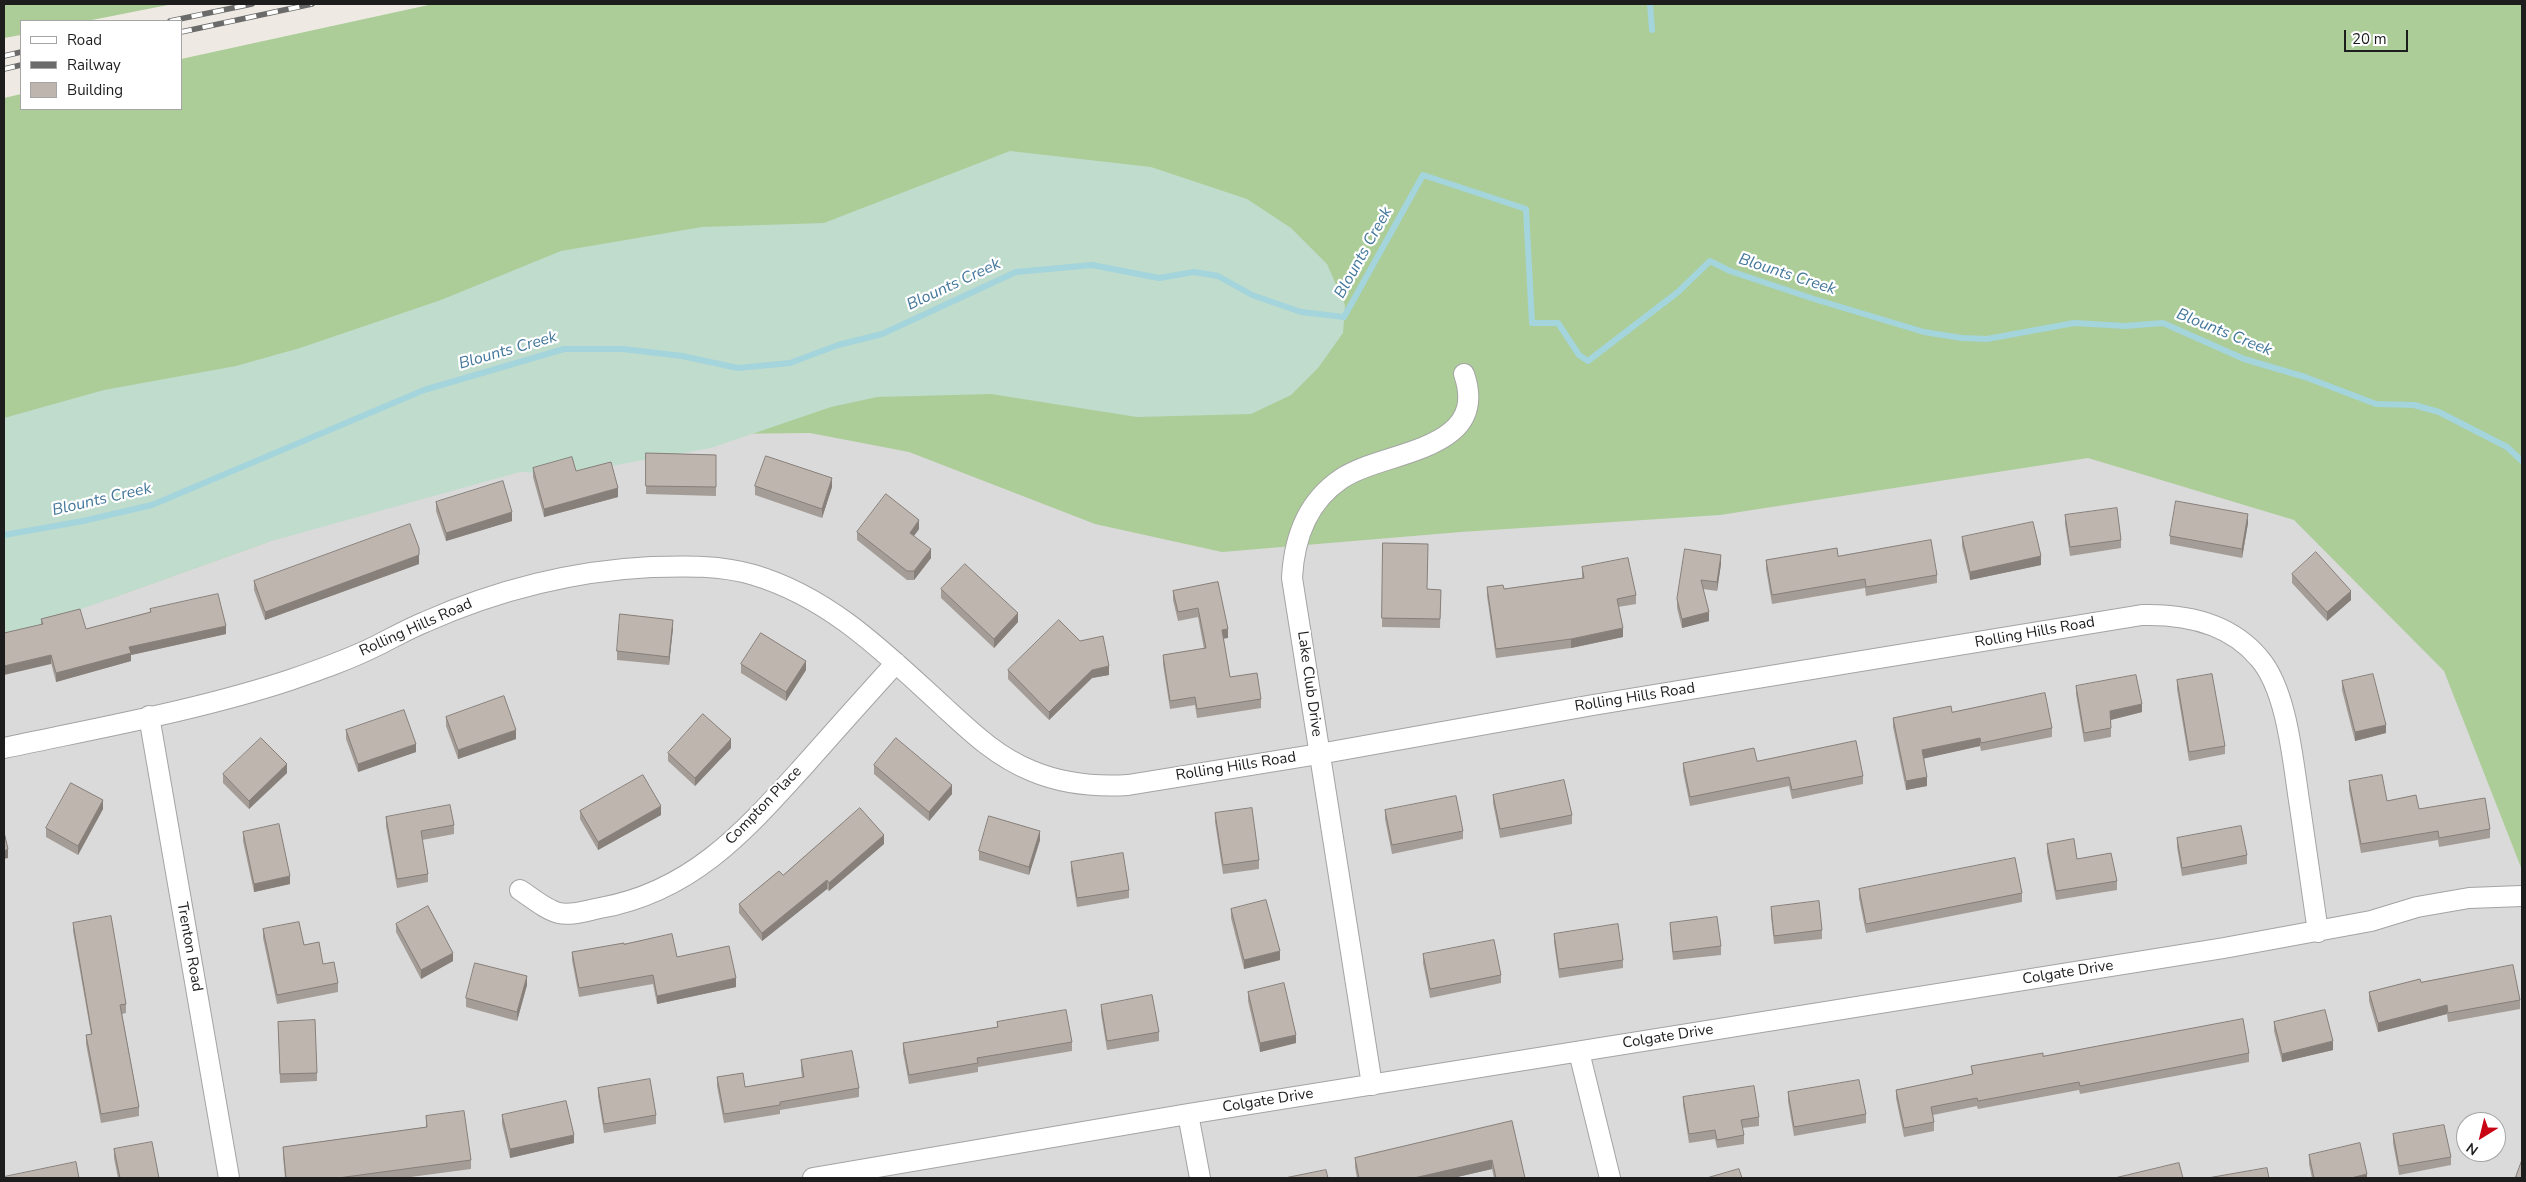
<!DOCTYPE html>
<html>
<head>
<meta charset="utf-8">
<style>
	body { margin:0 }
	#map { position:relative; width:2526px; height:1182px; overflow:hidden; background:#eeeae3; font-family:"Nunito Sans",sans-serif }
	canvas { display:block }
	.frame { position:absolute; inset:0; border:5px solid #1d1d1d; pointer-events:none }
	.legend { position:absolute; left:20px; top:20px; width:162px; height:90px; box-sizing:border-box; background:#fff; border:1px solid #a5a5a5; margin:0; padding:6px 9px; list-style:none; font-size:15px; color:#1d1d1d }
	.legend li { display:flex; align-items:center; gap:10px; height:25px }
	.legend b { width:25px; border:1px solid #a5a5a5 }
	.north { position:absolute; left:2456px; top:1112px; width:50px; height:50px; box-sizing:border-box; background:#fff; border:1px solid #a5a5a5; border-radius:50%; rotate:216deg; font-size:14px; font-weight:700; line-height:20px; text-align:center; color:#1d1d1d }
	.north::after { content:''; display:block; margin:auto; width:18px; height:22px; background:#c80313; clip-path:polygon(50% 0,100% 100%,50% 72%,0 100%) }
	.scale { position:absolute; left:2344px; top:30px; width:64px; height:22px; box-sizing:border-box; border:2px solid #1d1d1d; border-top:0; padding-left:6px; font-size:15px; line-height:18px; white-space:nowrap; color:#1d1d1d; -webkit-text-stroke:4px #fff; paint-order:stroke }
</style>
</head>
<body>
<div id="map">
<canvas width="2526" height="1182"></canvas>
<div class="frame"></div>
<ul class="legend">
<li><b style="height:6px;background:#fff"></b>Road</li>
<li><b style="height:6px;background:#6b6b6b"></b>Railway</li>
<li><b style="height:14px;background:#bfb5af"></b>Building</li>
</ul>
<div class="north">N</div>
<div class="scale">20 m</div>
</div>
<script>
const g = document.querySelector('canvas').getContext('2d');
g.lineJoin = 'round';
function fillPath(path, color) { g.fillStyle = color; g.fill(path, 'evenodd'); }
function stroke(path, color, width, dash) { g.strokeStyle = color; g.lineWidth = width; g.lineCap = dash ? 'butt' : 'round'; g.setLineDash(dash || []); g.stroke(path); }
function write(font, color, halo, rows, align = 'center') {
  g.font = font + ' "Nunito Sans",sans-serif'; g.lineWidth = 4.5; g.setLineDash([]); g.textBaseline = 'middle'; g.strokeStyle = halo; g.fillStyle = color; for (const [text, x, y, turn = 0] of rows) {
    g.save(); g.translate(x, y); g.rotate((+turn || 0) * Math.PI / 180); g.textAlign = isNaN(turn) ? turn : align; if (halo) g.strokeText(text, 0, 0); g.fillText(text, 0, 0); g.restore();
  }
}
fillPath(new Path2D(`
	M519,424L2198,435L2494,636L2522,826V1178H4V568ZM2466,1122H2496V1152H2466Z`), '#dbdada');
fillPath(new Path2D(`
	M4,4H173L87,21H21V35L4,38Z
	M433,4H2522V870L2444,671L2294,520L2088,458L1720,515L1461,532L1222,552L1095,524L909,452L810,433L621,435L413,471L268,542L109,599L4,611V98L21,94V109H181V59Z`), '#accd98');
fillPath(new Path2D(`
	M1010,151L1151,167L1247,199L1291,228L1327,264L1345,305L1343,333L1318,368L1291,395L1251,414L1137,417L991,394L877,397L831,407L711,448L566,474L520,472L268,542L51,620L4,641V418L104,390L236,366L300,348L441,300L561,251L702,227L824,223Z`), '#c0dccd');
stroke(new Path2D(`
	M1650,4L1652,30
	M4,535L83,521L152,505L424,390L564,349H623L682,356L738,368L790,363L838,345L882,334L1016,272L1092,265L1159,278L1194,272L1218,276L1252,295L1301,312L1344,317L1423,175L1526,209L1532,323H1558L1579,355L1588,361L1678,292L1710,261L1730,271L1814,299L1924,332L1962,338L1987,339L2074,323L2125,326L2163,323L2244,359L2305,377L2376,404L2414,405L2439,412L2507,447L2522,461`), '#a4d4dc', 6);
const minor = new Path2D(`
	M149,716L229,1178
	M4,748C98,728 199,710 290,680C319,670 348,660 376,646C392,638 408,629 425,622C497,590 572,571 651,567C685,566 721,565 754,575C831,598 886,654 944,707C971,732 997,757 1032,771C1063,784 1095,787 1128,785L1319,754L1593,705L2142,615C2184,614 2230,623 2259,658C2288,691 2293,764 2300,807C2306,849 2312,890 2318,932
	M520,890C531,897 546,910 559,913C571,916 589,910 600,908C691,892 744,832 802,768C833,733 864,698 896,663
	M1579,1052L1610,1178
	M1372,1085L1292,578C1294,539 1307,502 1341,479C1383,450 1491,453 1464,374
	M1188,1114L1200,1178
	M813,1178L1188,1114L2224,948L2371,921L2417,907L2469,898L2522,896`);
stroke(minor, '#a4a4a4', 22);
stroke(minor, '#fff', 20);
const rail = new Path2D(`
	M170,21L252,4
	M181,32L312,4
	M4,56L21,52
	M4,69L21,65`);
stroke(rail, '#6b6b6b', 5.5);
stroke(rail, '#fff', 4, [11]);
fillPath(new Path2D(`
	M646,453L716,455V496L646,494Z
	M533,468L576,471L618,497L544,517L533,477Z
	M755,486L832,487L822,518L755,495Z
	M436,502L512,521L446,541L436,511Z
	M2065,515L2121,540V548L2070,556L2065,524Z
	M2248,523L2242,558L2170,544V536Z
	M919,529L914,536L931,558L914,580H907L857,540V532Z
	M1962,537L2041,565L1970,580L1962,546Z
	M1383,543L1427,589L1441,590L1440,628L1382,627Z
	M1838,556L1937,575V583L1866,596L1865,588L1772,604L1766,569V560Z
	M419,564L265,620L254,590V581Z
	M1721,564L1717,591L1703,589L1709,621L1682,628L1677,608V599Z
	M1582,567L1636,595V604L1618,607L1623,637L1571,648L1496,658L1487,596V587L1504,589L1582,578Z
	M2292,574L2351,600L2327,621L2292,583Z
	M1218,582L1228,638H1223L1230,677L1261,699V708L1197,718L1195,705L1170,709L1163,664V655L1204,649L1198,617L1178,621L1173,600V591Z
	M941,589L1018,622L994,648L941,598Z
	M150,609L226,634L131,655V661L56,682L41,624V619L86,629L150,612Z
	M673,628L669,665L617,660V651Z
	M741,664L806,670L786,701L741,673Z
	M1008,670L1109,675L1092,678L1049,720L1008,679Z
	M2177,680L2225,746V754L2189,761L2177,689Z
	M2342,681L2386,733L2355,741L2342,690Z
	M2076,686L2142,712L2111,720V737L2084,742L2076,694Z
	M1952,712L2052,728V737L1981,751L1980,746L1924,758L1927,786L1906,790L1893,727V718Z
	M446,717L516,739L458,759L446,726Z
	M346,730L416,752L358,772L346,739Z
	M731,748L695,786L668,761V753Z
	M1757,761L1863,776V784L1792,799L1789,786L1690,806L1683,771V763Z
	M874,765L952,794L929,821L874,774Z
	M287,773L249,809L223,783V774Z
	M2349,781L2387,801L2419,809L2490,829V838L2439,847L2438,840L2361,853L2349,790Z
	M1493,795L1572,815V824L1500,838L1493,803Z
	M103,809L78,855L46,837V828Z
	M1385,810L1463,831V839L1392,854L1385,819Z
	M580,811L661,815L598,850L580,819Z
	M1215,813L1259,860V869L1223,874L1215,822Z
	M386,817L454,825V834L422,840L428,874V882L397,888L386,826Z
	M243,832L290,884L254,892L243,841Z
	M2177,838L2247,855V864L2182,876L2177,847Z
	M1040,840L1029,875L979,860V851Z
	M884,844L829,891L827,889L762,941L739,913V904L783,875Z
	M2047,844L2077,859L2117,881V890L2056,900L2047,853Z
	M1071,862L1129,890V898L1077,907L1071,871Z
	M1859,889L2022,893V902L1866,933L1859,898Z
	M1771,907L1822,930V939L1774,944L1771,916Z
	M1231,909L1280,960L1244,969L1231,918Z
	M73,923L126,1004V1013L122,1014L139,1107V1116L101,1123L86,1044V1035L91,1034L73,931Z
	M1670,923L1721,946V955L1673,960L1670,931Z
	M396,924L453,961L421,979L396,932Z
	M263,929L304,945L323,964L338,983V992L277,1004L263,938Z
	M1554,934L1623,960V968L1559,978L1554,942Z
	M624,944L677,957L736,987L657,1004L653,984L579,997L572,960V952Z
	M1423,954L1501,975V983L1430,998L1423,963Z
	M2421,982L2520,1000V1009L2448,1022L2447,1014L2378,1032L2369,1001V992Z
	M527,985L517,1021L466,1007V998Z
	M1248,992L1296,1043L1260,1052L1248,1001Z
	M1101,1005L1159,1032V1041L1107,1050L1101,1013Z
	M278,1022L317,1073V1081L280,1083Z
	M997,1022L1072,1042V1051L978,1067V1072L909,1084L903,1052V1043L997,1027Z
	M2274,1022L2333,1050L2282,1062L2274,1031Z
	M2249,1053V1062L2080,1094L2079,1090L1978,1109L1977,1106L1933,1115L1934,1122V1131L1904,1137L1896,1098V1090L1972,1075L1971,1066L2043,1056Z
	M801,1060L859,1088V1097L780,1110V1114L724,1123L717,1086V1077L745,1087L802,1078L801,1069Z
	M598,1088L656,1115V1124L604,1133L598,1096Z
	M1788,1092L1866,1114V1123L1794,1136L1788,1101Z
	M1683,1097L1759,1117V1126L1742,1128L1744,1135V1144L1717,1148L1715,1139L1689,1143L1683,1105Z
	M502,1115L574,1143L510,1158L502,1124Z
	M426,1116L471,1160V1169L403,1178H285L283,1156V1147L426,1127Z
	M1512,1121L1525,1178H1494L1492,1169L1453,1178H1357L1355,1167V1158Z
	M2393,1134L2451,1157V1165L2399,1175L2393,1143Z
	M114,1149L159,1178H118L114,1158Z
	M2309,1155L2367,1178H2312L2309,1164Z`), '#a49c96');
fillPath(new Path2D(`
	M832,478V487L822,518V509Z
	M618,488V497L544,517V509Z
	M512,512V521L446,541V533Z
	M2248,514V523L2242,558V549Z
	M919,520V529L910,541V533Z
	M931,549V558L914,580V571Z
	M419,555V564L265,620V612Z
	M1721,555V564L1717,591V582Z
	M2041,556V565L1970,580V572Z
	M2351,591V600L2327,621V612Z
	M1709,612V621L1682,628V619Z
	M1018,613V622L994,648V639Z
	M673,620V628L669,665V657Z
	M226,626V634L131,655V661L56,682V673L129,647Z
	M1623,628V637L1571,648V639Z
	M1228,629V638L1222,639V630Z
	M51,655V664L4,675V666Z
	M806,661V670L786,701V692Z
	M1109,666V675L1092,678L1049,720V712L1092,670Z
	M2142,704V712L2110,720V711Z
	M2386,725V733L2355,741V732Z
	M516,730V739L458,759V750Z
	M1980,738V746L1922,759V750Z
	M731,739V748L695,786V778Z
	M416,744V752L358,772V764Z
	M287,764V773L249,809V801Z
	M1927,777V786L1906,790V781Z
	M952,785V794L929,821V812Z
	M103,800V809L78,855V846Z
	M661,806V815L598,850V842Z
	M1040,831V840L1029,875V867Z
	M884,835V844L829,891V883Z
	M8,849V858L4,859V851Z
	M290,876V884L254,892V884Z
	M827,880V889L762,941V933Z
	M1280,951V960L1244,969V960Z
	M453,953V961L421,979V970Z
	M527,976V985L517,1021V1012Z
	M736,978V987L657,1004V996Z
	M2447,1005V1014L2378,1032V1023Z
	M1296,1035V1043L1260,1052V1043Z
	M2333,1041V1050L2282,1062V1054Z
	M574,1135V1143L510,1158V1149Z
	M1492,1160V1169L1453,1178H1414Z
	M2367,1174V1178H2351Z`), '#867f7a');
const building = new Path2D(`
	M646,453L716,455V487L646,486Z
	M766,456L832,478L822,509L755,486Z
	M572,457L576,471L611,462L618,488L544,509L533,468Z
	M503,481L512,512L446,533L436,502Z
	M886,494L919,520L910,533L931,549L914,571H907L857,532Z
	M2176,501L2248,514L2242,549L2170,536Z
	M2117,508L2121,540L2070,547L2065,515Z
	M2033,522L2041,556L1970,572L1962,537Z
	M410,524L419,548V555L265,612L254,581Z
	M1931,540L1937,575L1866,587L1865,579L1772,595L1766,560L1837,548L1838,556Z
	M1383,543L1428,544L1427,589L1441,590L1440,619L1382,618Z
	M1685,549L1721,555L1717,582L1701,580L1709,612L1682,619L1677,599Z
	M2316,552L2351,591L2327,612L2292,574Z
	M1628,558L1636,595L1617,599L1623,628L1571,639L1496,649L1487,587L1503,585L1504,589L1584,578L1582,567Z
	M965,564L1018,613L994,639L941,589Z
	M1218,582L1228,629L1222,630L1230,677L1257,673L1261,699L1197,709L1195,697L1170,701L1163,655L1206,648L1198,608L1178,612L1173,591Z
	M218,594L226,626L129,647L131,653L56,673L51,655L4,666V633L43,624L41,619L80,609L86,629L151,612L150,609Z
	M620,614L673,620L669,657L617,651Z
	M1059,620L1080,641L1103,636L1109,666L1092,670L1049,712L1008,670Z
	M761,633L806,661L786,692L741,664Z
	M2212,674L2225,746L2189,752L2177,680Z
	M2373,674L2386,725L2355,732L2342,681Z
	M2136,675L2142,704L2110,711L2111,728L2084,733L2076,686Z
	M2045,693L2052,728L1981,743L1980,738L1922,750L1927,777L1906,781L1893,718L1951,706L1952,712Z
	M504,696L516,730L458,750L446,717Z
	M404,710L416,744L358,764L346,730Z
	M703,714L731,739L695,778L668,753Z
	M261,738L287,764L249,801L223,774Z
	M896,738L952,785L929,812L874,765Z
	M1856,741L1863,776L1792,790L1789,777L1690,797L1683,763L1754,748L1757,761Z
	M643,775L661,806L598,842L580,811Z
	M2382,775L2387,801L2416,795L2419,809L2485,798L2490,829L2439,838L2438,831L2361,844L2349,781Z
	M1564,780L1572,815L1500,829L1493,795Z
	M71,783L103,800L78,846L46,828Z
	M1456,796L1463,831L1392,845L1385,810Z
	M450,805L454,825L421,831L428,874L397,879L386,817Z
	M860,808L884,835L829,883L827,880L762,933L739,904L779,871L783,875Z
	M1252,808L1259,860L1223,865L1215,813Z
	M989,816L1040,831L1029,867L979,851Z
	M279,824L290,876L254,884L243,832Z
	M2241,826L2247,855L2182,868L2177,838Z
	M4,832L8,849L4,851Z
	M2074,839L2077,859L2111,853L2117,881L2056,891L2047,844Z
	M1123,853L1129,890L1077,898L1071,862Z
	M2015,858L2022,893L1866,924L1859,889Z
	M1266,900L1280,951L1244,960L1231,909Z
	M1819,901L1822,930L1774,936L1771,907Z
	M428,906L453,953L421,970L396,924Z
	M111,916L126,1004L120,1005L139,1107L101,1114L86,1035L92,1034L73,923Z
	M1717,917L1721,946L1673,952L1670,923Z
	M299,922L304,945L319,942L323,964L334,962L338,983L277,995L263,929Z
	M1618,924L1623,960L1559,969L1554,934Z
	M672,934L677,957L729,946L736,978L657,996L653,975L579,988L572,952L624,943V944Z
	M1494,940L1501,975L1430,989L1423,954Z
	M475,963L527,976L517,1012L466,998Z
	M2513,965L2520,1000L2448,1013L2447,1005L2378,1023L2369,992L2420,979L2421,982Z
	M1284,983L1296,1035L1260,1043L1248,992Z
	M1152,995L1159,1032L1107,1041L1101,1005Z
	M1066,1010L1072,1042L977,1058L978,1063L909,1075L903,1043L998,1027L997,1022Z
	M2325,1010L2333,1041L2282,1054L2274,1022Z
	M2243,1019L2249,1053L2080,1086L2079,1082L1978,1101L1977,1098L1931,1107L1934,1122L1904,1128L1896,1090L1973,1074L1971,1066L2043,1053V1056Z
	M315,1020L317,1073L280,1074L278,1022Z
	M852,1051L859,1088L780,1102V1105L724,1114L717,1077L743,1073L745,1087L804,1077L801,1060Z
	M650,1079L656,1115L604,1124L598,1088Z
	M1859,1080L1866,1114L1794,1127L1788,1092Z
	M1754,1086L1759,1117L1741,1120L1744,1135L1717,1140L1715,1130L1689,1134L1683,1097Z
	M566,1101L574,1135L510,1149L502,1115Z
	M464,1111L471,1160L338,1178H286L283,1147L427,1127L426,1116Z
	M1512,1121L1525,1178H1496L1492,1160L1414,1178H1359L1355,1158Z
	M2444,1125L2451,1157L2399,1166L2393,1134Z
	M152,1142L159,1178H120L114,1149Z
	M2360,1143L2367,1174L2351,1178H2314L2309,1155Z
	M2522,1160V1178H2520L2516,1177Z
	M76,1162L79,1178H4V1177Z
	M2179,1163L2183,1178H2115Z
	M2267,1168L2269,1178H2208Z
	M1739,1169L1742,1178H1707Z
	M1326,1170L1328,1178H1285Z`);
fillPath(building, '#bfb5af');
stroke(building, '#867f7a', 1);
write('15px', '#1d1d1d', '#fff', [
	["Rolling Hills Road",416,628,-24],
	["Rolling Hills Road",2035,633,-10],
	["Lake Club Drive",1309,684,82],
	["Rolling Hills Road",1635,698,-9],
	["Rolling Hills Road",1236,767,-9],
	["Compton Place",764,806,-46],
	["Trenton Road",189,947,80],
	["Colgate Drive",2068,973,-9],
	["Colgate Drive",1668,1037,-9],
	["Colgate Drive",1268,1101,-9]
]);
write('italic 16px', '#45789c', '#fff', [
	["Blounts Creek",1364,253,-61],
	["Blounts Creek",1787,275,18],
	["Blounts Creek",954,285,-25],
	["Blounts Creek",2224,333,22],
	["Blounts Creek",508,351,-16],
	["Blounts Creek",102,500,-13]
]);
</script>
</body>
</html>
